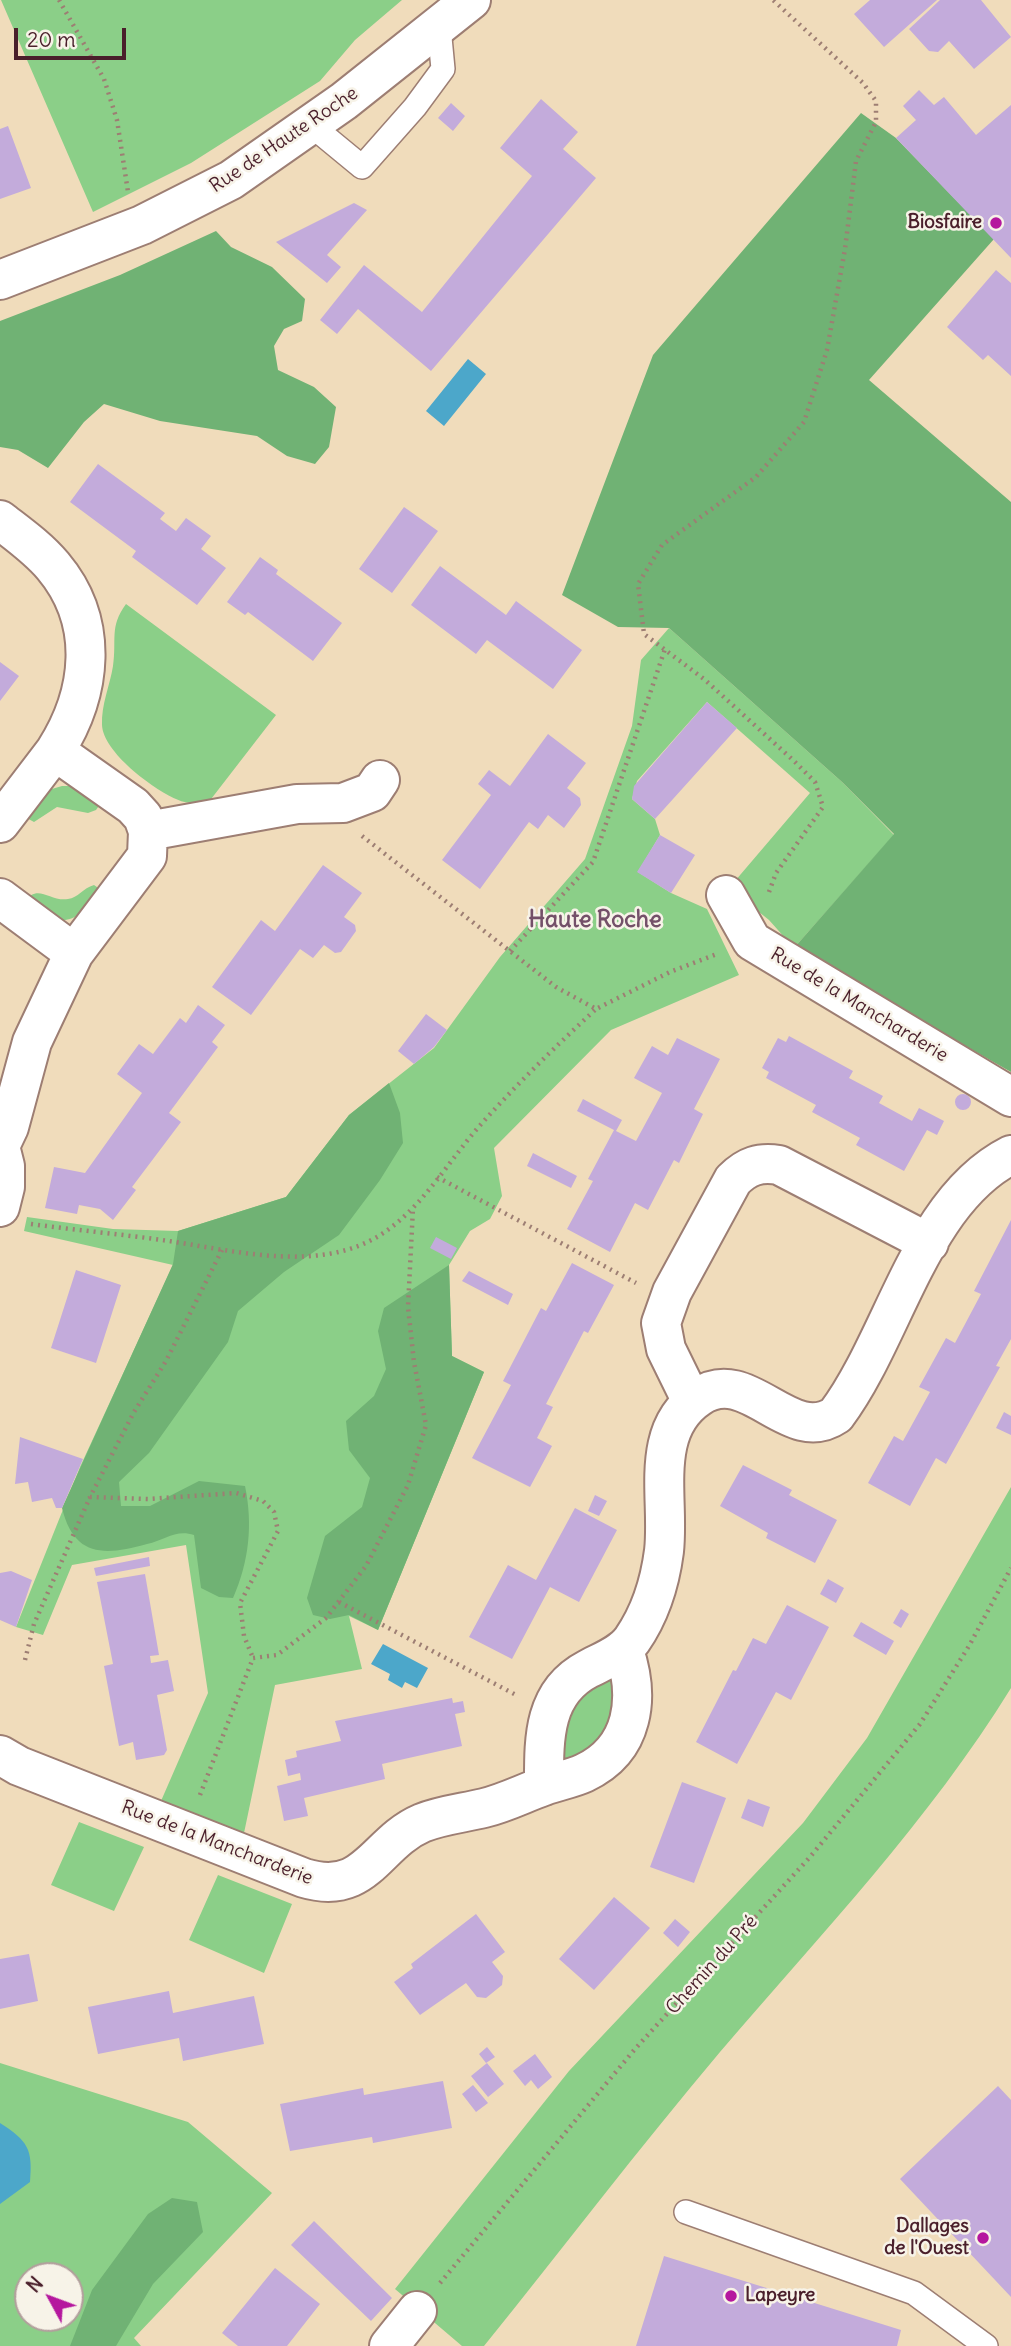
<!DOCTYPE html>
<html>
<head>
<meta charset="utf-8">
<style>
	body { margin:0 }
	#map { position:relative; width:1011px; height:2346px; overflow:hidden; background:#f0dcbb; font-family:Delius,sans-serif }
	canvas { display:block }
	.north { position:absolute; left:14px; top:2262px; width:70px; height:70px; box-sizing:border-box; background:#f7f3e8; border:2px solid #b29e9c; border-radius:50%; rotate:311deg; font-size:19px; font-weight:700; line-height:28px; text-align:center; color:#4a1f2b }
	.north::after { content:''; display:block; margin:auto; width:24px; height:32px; background:#b5179e; clip-path:polygon(50% 0,100% 100%,50% 72%,0 100%) }
	.scale { position:absolute; left:14px; top:28px; width:112px; height:32px; box-sizing:border-box; border:4px solid #4a1f2b; border-top:0; padding-left:9px; font-size:21px; line-height:24px; white-space:nowrap; color:#4a1f2b; -webkit-text-stroke:5px #f7f3e8; paint-order:stroke }
</style>
</head>
<body>
<div id="map">
<canvas width="1011" height="2346"></canvas>
<div class="north">N</div>
<div class="scale">20 m</div>
</div>
<script>
const g = document.querySelector('canvas').getContext('2d');
g.lineJoin = 'round';
function fillPath(path, color) { g.fillStyle = color; g.fill(path, 'evenodd'); }
function stroke(path, color, width, dash) { g.strokeStyle = color; g.lineWidth = width; g.lineCap = dash ? 'butt' : 'round'; g.setLineDash(dash || []); g.stroke(path); }
function write(font, color, halo, rows, align = 'center') {
  g.font = font + ' Delius,sans-serif'; g.lineWidth = 5; g.setLineDash([]); g.textBaseline = 'middle'; g.strokeStyle = halo; g.fillStyle = color; for (const [text, x, y, turn = 0] of rows) {
    g.save(); g.translate(x, y); g.rotate((+turn || 0) * Math.PI / 180); g.textAlign = isNaN(turn) ? turn : align; if (halo) g.strokeText(text, 0, 0); g.fillText(text, 0, 0); g.restore();
  }
}
fillPath(new Path2D(`
	M1,0H402L355,40L320,81L191,163L93,212Z
	M126,604L276,715L208,803C198,804 186,804 176,799C153,789 103,752 102,725C101,705 110,685 113,666C117,640 109,627 126,604Z
	M669,628L842,782L894,835L794,948L769,920L729,888L810,793L707,702L637,781L632,799L655,819L660,835L638,872L671,893L707,909L739,975L611,1030L494,1148L502,1196L490,1219L470,1231L449,1265L452,1356L484,1372L378,1630L349,1616L362,1669L275,1685L244,1833L161,1801L208,1693L186,1545L72,1565L43,1635L16,1627L80,1467L173,1265L24,1231L27,1217L113,1229L178,1231L286,1197L349,1115L434,1048L500,957L585,859L632,726L641,660Z
	M62,786H75L101,803L96,810L88,813L57,807L34,822L23,816L45,791Z
	M94,885L104,892C71,925 64,930 25,901C38,883 50,902 68,899C78,898 83,888 94,885Z
	M1011,1487V1688C929,1821 821,1934 720,2052C639,2148 563,2248 484,2346H462L395,2289L569,2071L803,1823L867,1738Z
	M614,1676L612,1737L564,1765L555,1737L573,1694Z
	M79,1822L144,1847L114,1911L51,1885Z
	M218,1875L292,1904L264,1973L189,1940Z
	M0,2063L188,2122L272,2193L134,2338L141,2346H0ZM28,2276H70V2318H28Z`), '#8bcf88');
fillPath(new Path2D(`
	M861,113L896,138L994,239L869,380L1011,502V1072L794,948L894,834L842,782L669,628L618,627L562,595L653,355Z
	M216,231L231,247L272,267L305,299L302,321L284,329L274,346L278,370L314,387L336,407L329,447L315,464L287,456L257,436L160,421L104,404L84,422L48,468L18,450L0,447V321L120,275Z
	M389,1083L400,1113L403,1143L380,1180L339,1235L284,1272L238,1311L228,1342L149,1453L119,1482L121,1506H150L199,1481L245,1486C253,1525 249,1561 233,1598L219,1597L201,1588L194,1535C176,1529 165,1540 147,1544C104,1556 74,1557 62,1508L173,1264L178,1231L286,1197L349,1115Z
	M449,1265L452,1356L484,1372L378,1630L349,1615L330,1619L313,1615L307,1598L325,1536L362,1507L370,1478L349,1450L346,1421L374,1396L386,1369L378,1331L384,1308Z
	M172,2198L197,2202L203,2232L153,2284L116,2346H70L92,2290L148,2214Z`), '#70b274');
fillPath(new Path2D(`
	M468,359L486,374L444,426L426,411Z
	M383,1644L428,1668L417,1688L405,1682L402,1688L388,1680L390,1674L371,1664Z
	M0,2123C28,2141 33,2149 30,2182L0,2204Z`), '#4ca7ca');
fillPath(new Path2D(`
	M870,0H937L884,47L854,14Z
	M940,0H981L1011,37L974,69L949,41L938,52L929,51L909,29Z
	M919,90L934,105L944,97L976,135L1011,105V258L896,138L916,120L903,106Z
	M541,99L578,132L563,149L596,178L431,371L358,309L337,334L320,320L364,265L422,312L532,176L500,148Z
	M451,103L465,116L453,131L438,118Z
	M8,126L31,188L0,199V129Z
	M354,203L367,210L327,255L341,267L327,283L276,242Z
	M996,270L1011,283V376L988,355L983,360L947,327Z
	M98,464L165,513L160,519L176,531L186,518L211,536L201,549L226,568L197,605L132,557L136,551L70,502Z
	M404,507L438,531L392,593L359,569Z
	M260,557L278,570L276,574L342,623L313,661L248,612L245,615L227,602Z
	M440,566L506,615L516,601L582,650L553,689L487,640L476,654L411,605Z
	M0,662L19,676L0,701Z
	M707,702L737,728L655,819L632,799L634,786Z
	M548,734L586,763L567,788L580,798L581,805L564,828L548,815L538,829L529,822L480,889L442,860L491,795L478,784L489,770L510,786Z
	M660,835L695,855L671,893L637,872Z
	M323,865L362,893L344,917L355,925L356,931L341,952L335,953L324,945L313,958L300,949L251,1015L212,987L261,920L275,931Z
	M198,1005L225,1025L212,1042L218,1047L169,1113L181,1122L132,1187L136,1190L113,1220L100,1209L79,1205L77,1214L45,1208L54,1167L85,1173L142,1093L117,1074L139,1044L153,1054L180,1018L186,1023Z
	M426,1014L447,1030L434,1047L414,1064L398,1051Z
	M789,1036L853,1071L849,1078L883,1096L879,1103L912,1121L919,1108L944,1121L937,1135L927,1130L904,1171L856,1145L860,1138L812,1112L816,1105L766,1078L769,1072L762,1068L778,1038L786,1042Z
	M677,1038L720,1059L694,1109L703,1114L679,1163L674,1160L648,1210L635,1203L610,1252L567,1229L593,1181L588,1179L614,1130L577,1111L583,1099L622,1120L616,1131L636,1141L662,1093L634,1078L652,1046L668,1055Z
	M955 1102a8 8 0 1 1 16 0a8 8 0 1 1-16 0Z
	M533,1153L577,1176L571,1188L527,1166Z
	M1011,1220V1339L996,1366L1000,1367L946,1464L936,1458L910,1506L868,1483L894,1436L903,1441L930,1392L919,1387L946,1338L955,1343L981,1294L974,1291Z
	M436,1237L457,1248L451,1259L430,1248Z
	M572,1263L614,1285L588,1333L584,1331L546,1404L553,1407L537,1438L552,1446L530,1487L472,1458L511,1385L503,1381L541,1308L546,1311Z
	M76,1270L121,1285L96,1363L51,1348Z
	M469,1271L513,1294L508,1305L462,1281Z
	M1004,1412L1011,1416V1435L996,1428Z
	M20,1437L83,1459L62,1508H56L52,1498L32,1502L28,1482L15,1484Z
	M743,1465L792,1490L789,1495L837,1520L815,1563L766,1538L768,1533L720,1506Z
	M595,1495L607,1501L599,1516L588,1511Z
	M575,1508L617,1530L579,1602L550,1587L512,1659L469,1637L508,1565L536,1580Z
	M149,1557L150,1566L96,1576L94,1568Z
	M11,1571L32,1580L16,1627L0,1620V1573Z
	M145,1574L159,1655L150,1656L151,1663L168,1660L174,1691L157,1695L167,1750L164,1755L136,1760L133,1742L119,1746L104,1666L113,1664L97,1582Z
	M828,1579L844,1588L836,1603L820,1594Z
	M787,1605L829,1627L791,1700L776,1692L737,1764L696,1742L733,1670L736,1671L753,1638L766,1644Z
	M901,1609L909,1614L901,1628L893,1623Z
	M861,1622L894,1641L886,1655L853,1636Z
	M452,1698L453,1703L463,1701L465,1712L455,1714L462,1746L382,1764L385,1779L304,1798L308,1816L284,1821L277,1786L301,1780L300,1773L288,1776L285,1760L297,1757L296,1751L341,1741L335,1721Z
	M682,1782L726,1798L694,1883L650,1867Z
	M748,1799L770,1807L763,1827L741,1818Z
	M614,1897L650,1928L594,1990L559,1959Z
	M476,1914L505,1952L492,1962L503,1976L502,1985L486,1998L477,1997L466,1983L420,2015L394,1982L413,1968L411,1964Z
	M675,1919L690,1932L678,1947L663,1933Z
	M29,1954L38,2001L0,2009V1959Z
	M169,1991L173,2013L254,1996L264,2044L183,2061L179,2038L98,2054L88,2007Z
	M487,2047L495,2057L486,2063L479,2054Z
	M535,2054L552,2077L538,2089L531,2080L525,2086L513,2071Z
	M487,2063L504,2084L488,2097L471,2076Z
	M443,2081L452,2128L373,2143L372,2137L290,2151L280,2104L363,2088L364,2095Z
	M473,2085L488,2103L476,2112L462,2094Z
	M998,2086L1011,2100V2297L900,2179Z
	M314,2221L392,2298L371,2321L291,2245Z
	M664,2256L901,2330L897,2346H636Z
	M275,2268L320,2304L287,2346H238L222,2333Z`), '#c3abdb');
const service = new Path2D(`
	M311,125L362,167L415,107L443,69L439,27
	M686,2212L914,2293L986,2346`);
const minor = new Path2D(`
	M0,280L142,225L231,180L344,101L471,0
	M0,520C18,534 38,548 53,566C100,622 92,693 55,751L133,806L143,817L148,831L147,856L74,953L32,1042L9,1127L0,1146L5,1166V1187L0,1207
	M0,823L55,751
	M148,831L297,804L343,803L372,792L380,780
	M726,895L752,941L1011,1097
	M0,898L74,953
	M692,1402L666,1349L661,1323L672,1292L733,1180C747,1166 759,1162 779,1165L929,1243
	M0,1755L19,1766L304,1878C367,1897 375,1843 422,1823C442,1815 464,1813 484,1808C505,1803 524,1793 544,1786C557,1781 571,1779 584,1773C635,1749 640,1697 624,1650
	M544,1786C544,1741 542,1693 588,1669C603,1661 622,1654 632,1640C650,1614 660,1582 664,1551C670,1499 648,1431 699,1397C748,1363 789,1447 836,1415C894,1338 920,1201 1011,1155
	M389,2346L417,2311`);
stroke(service, '#9d7e73', 26);
stroke(minor, '#9d7e73', 42);
stroke(new Path2D(`
	M59,0L104,79L117,120L128,192
	M362,836L556,987L596,1009L670,972L717,954
	M769,892L776,873L823,807L815,782L794,761L704,679L644,634L638,584L662,545L756,477L804,422L827,350L845,249L856,161L876,122V101L863,83L773,0
	M510,951L593,862L665,649
	M437,1177L636,1283
	M31,1224C75,1230 119,1234 162,1240C234,1250 325,1277 389,1229C427,1201 452,1156 483,1122C519,1082 557,1045 596,1009
	M222,1250L166,1361L134,1412L90,1497L148,1499L236,1493L263,1501L274,1512L278,1531L240,1603L244,1636L253,1658
	M339,1602L518,1696
	M25,1660L34,1624L90,1497
	M200,1795L253,1658L277,1655L326,1618L366,1566L408,1485L426,1425L414,1362L408,1307L413,1208
	M440,2283L635,2049L810,1857L920,1724L969,1646L1011,1568`), '#9d7e73', 4.5, [2, 5]);
stroke(service, '#fff', 23);
stroke(minor, '#fff', 38);
for (const [x, y, r, color] of [
	[996,223,7,"#b5179e"],
	[983,2238,7,"#b5179e"],
	[731,2296,7,"#b5179e"]
]) { const dot = new Path2D(); dot.arc(x, y, r, 0, 2 * Math.PI); g.fillStyle = color; g.fill(dot); stroke(dot, '#f7f3e8', 2.5); }
write('19px', '#4a1f2b', '#f7f3e8', [
	["Rue de Haute Roche",284,140,-34],
	["Rue de la Mancharderie",859,1005,31],
	["Rue de la Mancharderie",217,1843,21],
	["Chemin du Pré",712,1965,-48]
]);
write('bold 19px', '#4a1f2b', '#f7f3e8', [
	["Biosfaire",982,223],
	["Dallages",969,2227],
	["de l'Ouest",969,2249],
	["Lapeyre",745,2296,"left"]
], 'right');
write('bold 23px', '#745069', '#f7f3e8', [
	["Haute Roche",595,920]
]);
</script>
</body>
</html>
